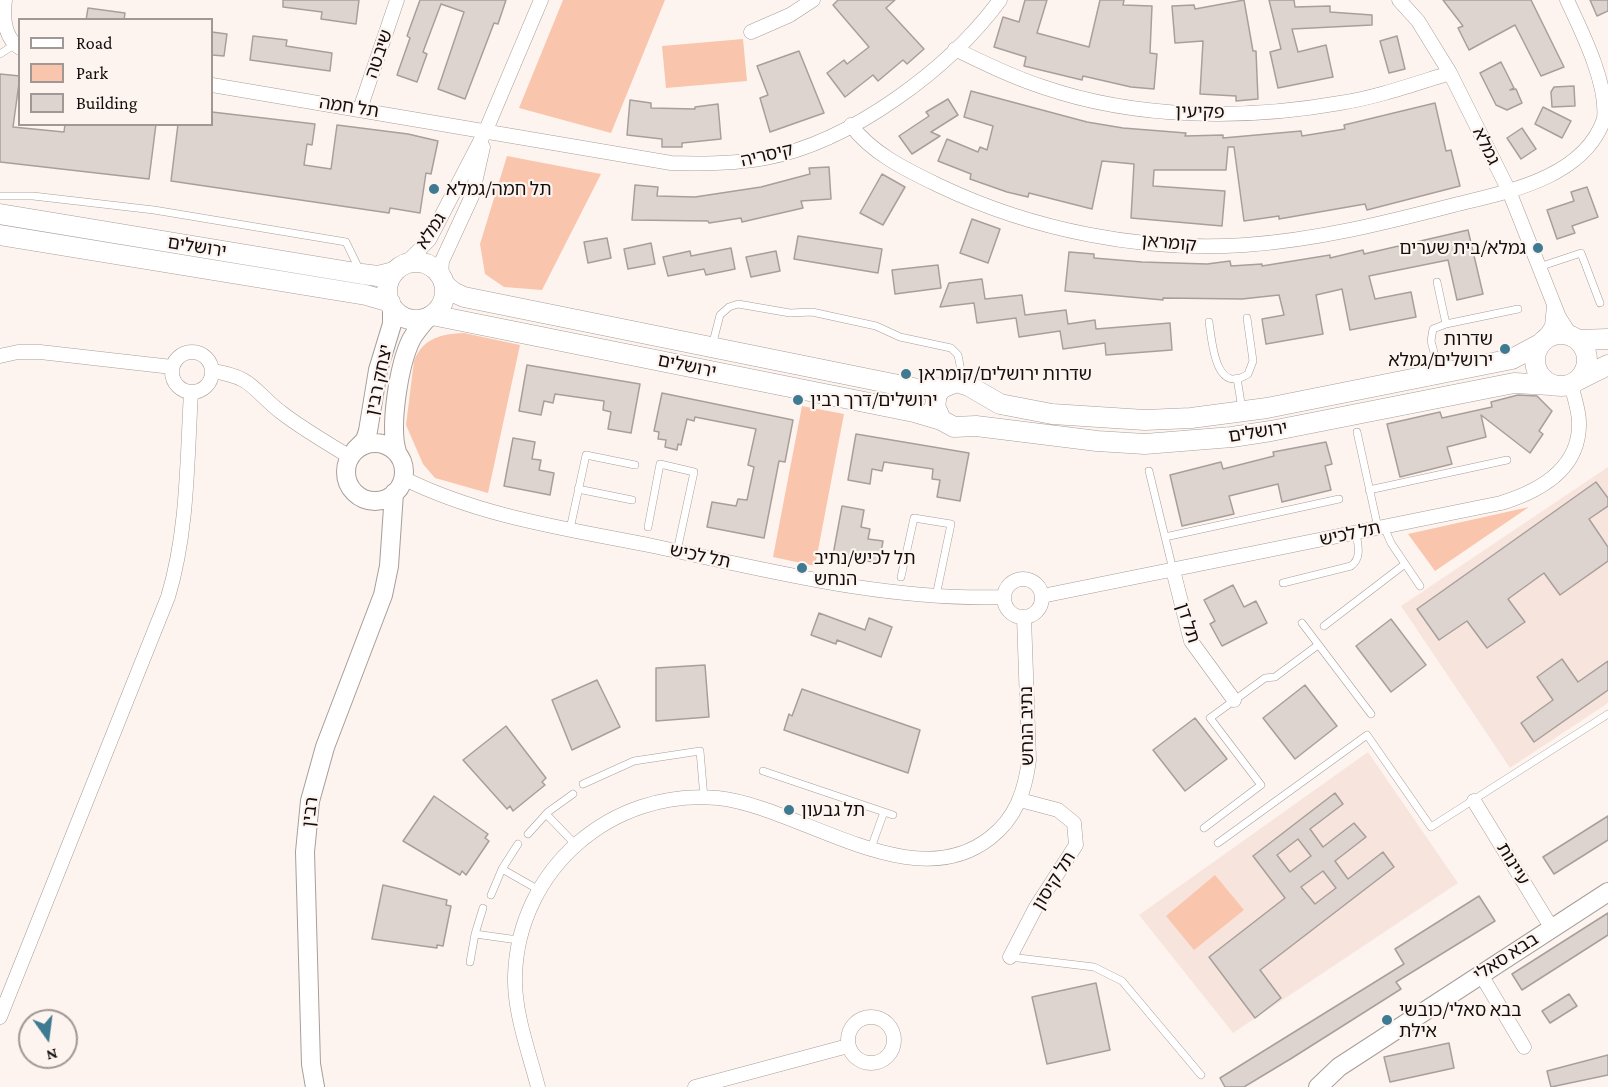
<!DOCTYPE html>
<html>
<head>
<meta charset="utf-8">
<style>
	body { margin:0 }
	#map { position:relative; width:1608px; height:1087px; overflow:hidden; background:#fef4ef; font-family:"Crimson Pro",serif }
	canvas { display:block }
	.legend { position:absolute; left:18px; top:18px; width:195px; height:108px; box-sizing:border-box; background:#fef4ef; border:2px solid #a09895; margin:0; padding:8px 10px; list-style:none; font-size:18px; color:#120e0d }
	.legend li { display:flex; align-items:center; gap:12px; height:30px }
	.legend b { width:30px; border:2px solid #a09895 }
	.north { position:absolute; left:18px; top:1009px; width:60px; height:60px; box-sizing:border-box; background:#fef4ef; border:2px solid #a09895; border-radius:50%; rotate:166deg; font-size:16px; font-weight:700; line-height:24px; text-align:center; color:#120e0d }
	.north::after { content:''; display:block; margin:auto; width:21px; height:27px; background:#3e7a91; clip-path:polygon(50% 0,100% 100%,50% 72%,0 100%) }
</style>
</head>
<body>
<div id="map">
<canvas width="1608" height="1087"></canvas>
<ul class="legend">
<li><b style="height:8px;background:#fff"></b>Road</li>
<li><b style="height:16px;background:#f9c5ad"></b>Park</li>
<li><b style="height:16px;background:#ddd3cf"></b>Building</li>
</ul>
<div class="north">N</div>
</div>
<script>
const g = document.querySelector('canvas').getContext('2d');
g.lineJoin = 'round';
function fillPath(path, color) { g.fillStyle = color; g.fill(path, 'evenodd'); }
function stroke(path, color, width, dash) { g.strokeStyle = color; g.lineWidth = width; g.lineCap = dash ? 'butt' : 'round'; g.setLineDash(dash || []); g.stroke(path); }
function write(font, color, halo, rows, align = 'center') {
  g.font = font + ' "Crimson Pro","Noto Sans Hebrew",serif'; g.lineWidth = 4.5; g.setLineDash([]); g.textBaseline = 'middle'; g.strokeStyle = halo; g.fillStyle = color; for (const [text, x, y, turn = 0] of rows) {
    g.save(); g.translate(x, y); g.rotate((+turn || 0) * Math.PI / 180); g.textAlign = isNaN(turn) ? turn : align; if (halo) g.strokeText(text, 0, 0); g.fillText(text, 0, 0); g.restore();
  }
}
fillPath(new Path2D(`
	M1608,467V703L1510,768L1401,606Z
	M1368,752L1458,883L1233,1033L1139,915Z`), '#f7e5dd');
fillPath(new Path2D(`
	M563,0H665L611,133L519,108Z
	M743,39L747,81L666,88L662,46Z
	M507,156L601,174L542,290L504,287L485,274L480,244Z
	M464,333L520,345L488,493L435,478L423,464L406,425L414,361C423,338 441,334 464,333Z
	M802,406L844,414L815,566L773,557Z
	M1529,507L1435,571L1408,534Z
	M1215,875L1244,910L1194,950L1166,916Z`), '#f9c5ad');
const building = new Path2D(`
	M283,0H359L356,24L321,19L322,12L283,7Z
	M420,0H506L498,24L494,23L465,99L438,89L464,12L441,4L423,52L427,54L417,82L397,75L410,38L407,36Z
	M838,0H895L886,8L924,49L907,64L903,60L878,81L873,75L845,97L827,73L844,60L847,64L869,47L833,5Z
	M1025,0H1047L1037,33L1089,47L1100,0H1124L1123,5L1152,6L1150,53L1157,54L1154,89L1131,87L1083,76L1082,80L1024,66L1026,57L994,47L1003,17L1019,22Z
	M1244,0L1253,51H1256L1258,99L1236,101V96L1200,94L1203,41L1175,43L1172,6L1194,5L1195,9Z
	M1269,0H1294L1295,7L1330,6V12L1372,15V25L1292,29L1298,52L1326,45L1333,77L1278,88L1270,52L1281,49Z
	M1443,0H1531L1564,67L1541,76L1515,25L1469,50L1458,28L1463,26Z
	M1590,0H1608V11L1597,16Z
	M88,8L125,13L124,20H86Z
	M212,32L227,34L224,56L212,55Z
	M253,36L287,40L286,46L332,53L330,71L250,60Z
	M1397,36L1405,69L1389,73L1380,41Z
	M799,51L824,113L770,132L760,98L768,95L757,66Z
	M1501,62L1514,88L1510,90L1516,89L1522,103L1507,110L1496,105L1480,73Z
	M0,74L20,76L13,127L64,132L65,124H156L149,179L0,162Z
	M1574,86L1575,106L1552,107L1551,92L1554,87Z
	M971,91L1087,122L1123,128L1186,133L1185,136L1223,135V138L1301,131L1302,136L1345,129L1344,125L1435,103L1446,151L1451,150L1460,186L1367,210L1365,204L1279,219V216L1244,221L1234,147H1228L1226,170H1154L1153,186L1225,191L1222,226L1131,218L1134,164L1102,161L1092,209L1029,193L1028,197L1007,192L970,179L971,174L938,161L947,139L978,152L980,147L987,150L993,126L964,117Z
	M948,99L958,115L931,132L940,136L912,154L899,136L929,116L926,112Z
	M630,100L651,103V108L695,109V107L718,104L721,139L682,143V147H662V139L627,135Z
	M1543,107L1571,121L1562,138L1535,124Z
	M212,112L315,124L312,145L307,144L304,165L331,169L337,125L408,134L438,141L431,174L426,173L420,213L390,208L389,213L171,181L178,124H212Z
	M1522,128L1536,149L1521,159L1507,138Z
	M829,167L831,199L801,201L803,208L742,222L741,218L709,223L708,221L632,220L635,185L658,187L657,196L695,197L761,187L810,174L809,168Z
	M882,174L905,187L883,225L860,213Z
	M1587,187L1598,217L1572,226L1575,233L1557,239L1547,210L1574,201L1571,192Z
	M972,219L1000,229L988,263L960,253Z
	M1468,230L1483,294L1457,300L1448,260L1369,276L1375,299L1411,292L1416,317L1350,330L1342,289L1316,295L1323,334L1266,344L1262,319L1284,315L1279,295L1242,299L1163,298V300L1065,291L1069,252L1094,254V258L1142,262L1207,264L1230,261L1231,266L1262,264V266L1330,255V258L1363,250L1364,254Z
	M798,236L882,249L878,273L794,259Z
	M607,238L611,258L588,263L584,242Z
	M651,243L655,264L628,269L624,249Z
	M731,248L735,269L706,275L704,269L668,276L663,257L690,251L691,256Z
	M776,251L780,271L751,277L746,257Z
	M938,265L941,288L895,294L892,270Z
	M982,279L985,299L1022,295L1025,315L1066,310L1068,324L1095,320L1096,329L1170,323L1172,350L1106,355L1105,343L1063,349L1060,331L1019,337L1016,318L977,323L974,303L940,307L949,283Z
	M527,365L640,384L631,433L608,429L611,412L603,410L604,401L555,394L553,403L544,401L541,415L519,411Z
	M662,393L793,420L785,462L779,461L764,538L707,527L712,502L736,506L738,499L747,500L754,467L748,465L756,429L695,417L694,421L687,419L681,445L678,444L677,450L665,447L666,440L658,439L659,432L654,431Z
	M1518,395L1537,396L1552,411L1539,431L1543,434L1530,453L1481,415L1486,437L1447,447L1452,464L1400,477L1387,424L1440,412L1442,418L1492,407L1491,402Z
	M856,434L969,453L960,501L937,497L940,480L932,479L933,469L884,462L882,471L872,469L870,484L848,480Z
	M513,438L535,442L532,459L541,460L539,470L554,473L550,495L504,486Z
	M1326,442L1332,464L1325,466L1331,490L1282,502L1278,484L1229,496L1234,514L1182,526L1170,475L1221,462L1223,469L1274,456L1273,452Z
	M1596,482L1608,498V506L1589,519L1608,547V561L1560,595L1544,573L1508,599L1525,622L1487,648L1467,621L1439,640L1417,609Z
	M842,506L864,510L861,527L870,529L868,539L883,541L879,563L833,555Z
	M1233,585L1244,607L1256,601L1267,623L1222,646L1210,624L1215,621L1204,600Z
	M819,613L865,630L869,618L892,627L881,657L837,640L836,644L811,635Z
	M1391,619L1426,665L1391,692L1356,646Z
	M1562,659L1578,682L1608,661V690L1534,742L1521,723L1553,700L1537,677Z
	M705,665L709,717L656,721V668Z
	M597,680L620,727L572,750L552,700Z
	M1305,685L1337,726L1295,759L1263,718Z
	M802,689L920,730L908,773L784,730L789,714L792,716Z
	M1195,718L1227,759L1185,791L1153,750Z
	M506,726L546,778L542,782L545,785L513,811L510,806L507,809L463,760Z
	M1335,793L1343,804L1310,829L1323,847L1354,823L1366,837L1335,861L1348,879L1383,852L1394,867L1260,970L1281,998L1255,1018L1209,957L1285,898L1253,856ZM1298,839L1311,856L1290,872L1277,855ZM1323,871L1336,888L1315,904L1301,887Z
	M434,796L488,834L485,838L489,841L466,875L462,871L460,875L403,841Z
	M1608,816V840L1554,874L1543,857Z
	M383,885L447,900L446,905L451,906L443,946L437,945V948L372,939Z
	M1479,896L1495,921L1396,982L1401,989L1292,1058L1244,1087H1225L1220,1078L1404,964L1395,949Z
	M1608,913V935L1522,990L1512,974Z
	M1096,983L1110,1050L1047,1064L1032,997Z
	M1569,994L1577,1006L1550,1023L1542,1011Z
	M1449,1043L1454,1068L1390,1082L1384,1057Z
	M1608,1055V1075L1551,1087L1547,1071Z`);
fillPath(building, '#ddd3cf');
stroke(building, '#a89f9b', 1.5);
const service = new Path2D(`
	M0,54L14,45
	M0,196H33L154,210L346,242L360,271
	M1539,267L1581,253L1600,303
	M1437,282L1446,324
	M1209,322C1212,341 1215,396 1248,374L1253,361L1247,318
	M712,346L720,315L729,307L738,304L790,313L812,312L876,326L900,337L951,348L958,355L963,381
	M1439,371L1431,341L1433,329L1446,324L1518,309
	M1237,378L1242,409
	M1357,432L1378,528
	M1149,471L1173,570
	M578,489L632,500
	M1369,490L1507,460
	M648,527L660,464L694,472L677,551
	M1384,527L1391,543L1420,586
	M570,529L586,455L635,465
	M1165,537L1339,499
	M901,577L914,518L951,524L936,596
	M1283,583L1351,566C1362,558 1358,545 1356,533
	M1302,623L1371,714
	M1324,626L1405,564
	M763,771L893,815
	M583,784L634,761L700,751L704,798
	M546,814L575,844
	M1204,828L1261,785L1210,718L1265,678L1275,677L1318,645
	M528,834L548,812L573,794
	M1218,843L1367,735L1431,827L1608,714
	M871,848L884,812
	M502,869L539,890
	M491,895L502,869L518,844
	M475,934L518,940
	M1010,957L1094,967L1122,981L1201,1075
	M470,962L475,934L483,908`);
const minor = new Path2D(`
	M5,0C3,16 4,38 20,48
	M1399,0L1418,21L1450,73L1509,191L1559,317L1571,336
	M751,32L790,15L813,0
	M955,49C984,63 1012,77 1043,87C1136,119 1244,120 1340,103C1378,97 1414,84 1450,73
	M212,85L671,163C704,164 735,164 766,158C851,142 949,69 1000,0
	M360,109L397,0
	M851,125C872,154 909,171 940,186C1032,230 1143,252 1245,245C1316,240 1385,223 1454,205C1507,192 1584,178 1604,119C1608,84 1582,32 1567,0
	M405,264L429,240L486,130L541,0
	M441,275L442,261L472,196L483,147
	M1543,340L1552,326L1554,306
	M172 372a20 20 0 1 1 40 0a20 20 0 1 1-40 0Z
	M0,356L18,352H40L172,367
	M212,371C254,377 252,390 282,413C303,429 327,443 350,457
	M403,478C481,517 568,529 653,546C768,570 884,601 1003,597
	M1173,570L1191,641L1234,700
	M1004 598a19 19 0 1 1 38 0a19 19 0 1 1-38 0Z
	M1042,596L1501,503C1537,492 1578,471 1579,426C1580,412 1574,398 1571,384
	M1474,801L1551,927
	M1010,957L1036,907L1076,845L1074,823L1058,810L1020,800
	M1480,973L1524,1047
	M848 1040a23 23 0 1 1 46 0a23 23 0 1 1-46 0Z
	M0,1017L168,597C188,531 187,460 191,392
	M538,1087C529,1052 514,1013 515,976C518,869 612,788 718,798C801,807 912,899 990,838C1016,818 1025,791 1029,760L1024,617
	M695,1087L848,1046`);
const tertiary = new Path2D(`
	M346 472a29 29 0 1 1 58 0a29 29 0 1 1-58 0Z
	M355,450L365,440L368,431L378,370L392,324V306
	M397,452C389,426 399,365 411,340C415,332 422,325 428,317
	M315,1087L311,1064L305,852L310,801L325,747L383,595L389,566L394,493
	M1318,1087L1339,1067L1608,892`);
const secondary = new Path2D(`
	M0,214L362,274L378,276L394,272
	M0,235L366,295L390,302
	M387 291a29 29 0 1 1 58 0a29 29 0 1 1-58 0Z
	M444,284L453,292L464,297L918,389L942,388
	M432,315L914,412L941,420
	M1535 360a26 26 0 1 1 52 0a26 26 0 1 1-52 0Z
	M1578,340L1608,339
	M1540,344L1512,359L1267,408L1191,418L1145,420L1052,414L1000,404L969,386L956,382L942,388L937,394L935,406L941,420L954,427L976,426L1097,441L1145,444L1232,437L1271,431L1514,383L1551,385
	M1578,380L1608,365`);
stroke(service, '#a79e9a', 8);
stroke(minor, '#a79e9a', 15);
stroke(tertiary, '#a79e9a', 20);
stroke(secondary, '#a79e9a', 21);
stroke(service, '#fff', 7);
stroke(minor, '#fff', 14);
stroke(tertiary, '#fff', 18);
stroke(secondary, '#fff', 20);
for (const [x, y, r, color] of [
	[434,189,6,"#3e7a91"],
	[1538,248,6,"#3e7a91"],
	[1505,349,6,"#3e7a91"],
	[906,374,6,"#3e7a91"],
	[798,400,6,"#3e7a91"],
	[802,568,6,"#3e7a91"],
	[789,810,6,"#3e7a91"],
	[1387,1020,6,"#3e7a91"]
]) { const dot = new Path2D(); dot.arc(x, y, r, 0, 2 * Math.PI); g.fillStyle = color; g.fill(dot); stroke(dot, '#fef4ef', 2); }
write('18px', '#120e0d', '#fef4ef', [
	["שיבטה",379,54,-71],
	["תל חמה",349,107,9],
	["פקיעין",1200,112,1],
	["גמלא",1486,146,64],
	["קיסריה",767,155,-13],
	["גמלא",431,231,-57],
	["קומראן",1169,243,5],
	["ירושלים",197,247,9],
	["ירושלים",687,366,12],
	["יצחק רבין",379,380,-78],
	["ירושלים",1258,432,-9],
	["תל לכיש",1350,534,-12],
	["תל לכיש",700,556,12],
	["תל דן",1188,623,72],
	["נתיב הנחש",1027,726,-91],
	["רבין",310,812,-83],
	["עיינות",1513,864,59],
	["תל קיסון",1054,881,-58],
	["בבא סאלי",1506,957,-33]
]);
write('18px', '#120e0d', '#fef4ef', [
	["תל חמה/גמלא",446,189],
	["גמלא/בית שערים",1526,248,"right"],
	["שדרות",1493,339,"right"],
	["ירושלים/גמלא",1493,360,"right"],
	["שדרות ירושלים/קומראן",918,374],
	["ירושלים/דרך רבין",810,400],
	["תל לכיש/נתיב",814,558],
	["הנחש",814,579],
	["תל גבעון",801,810],
	["בבא סאלי/כובשי",1399,1010],
	["אילת",1399,1031]
], 'left');
</script>
</body>
</html>
